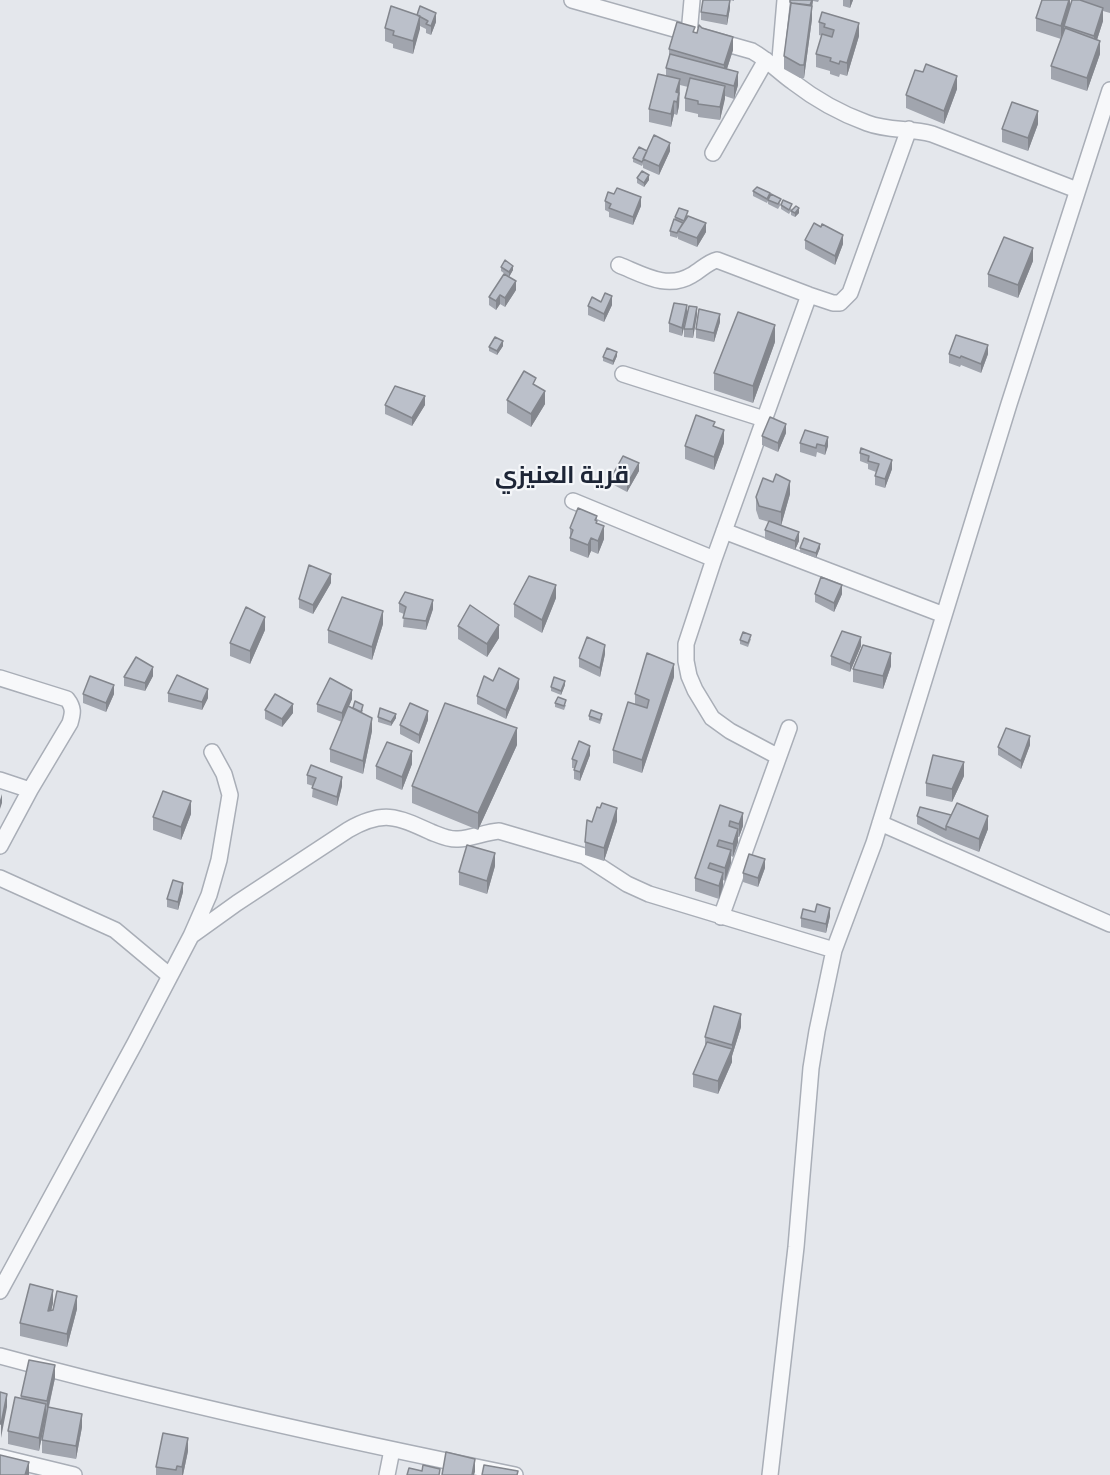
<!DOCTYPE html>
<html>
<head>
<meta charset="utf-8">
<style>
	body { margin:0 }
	canvas { display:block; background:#e4e7ec }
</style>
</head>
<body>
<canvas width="1110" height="1475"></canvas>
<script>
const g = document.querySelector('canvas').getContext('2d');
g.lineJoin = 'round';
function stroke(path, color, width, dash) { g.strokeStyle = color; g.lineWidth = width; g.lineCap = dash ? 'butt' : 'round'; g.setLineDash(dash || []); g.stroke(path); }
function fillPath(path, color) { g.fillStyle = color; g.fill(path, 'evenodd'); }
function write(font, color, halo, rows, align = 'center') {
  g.font = font + ' "Archivo Narrow",Cairo,sans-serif'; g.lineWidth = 4.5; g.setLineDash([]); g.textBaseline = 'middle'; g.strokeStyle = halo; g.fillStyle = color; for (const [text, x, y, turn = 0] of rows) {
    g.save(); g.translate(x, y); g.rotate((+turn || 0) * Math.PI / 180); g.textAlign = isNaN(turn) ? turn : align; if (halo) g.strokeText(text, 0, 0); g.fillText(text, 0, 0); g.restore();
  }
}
const minor = new Path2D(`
	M572,0L752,51C768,60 779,72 793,82C815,99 842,114 867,123C888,131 910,128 932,134L1077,190
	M689,34L692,0
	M779,71L785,0
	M713,153L766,60
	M619,265C644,275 667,290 692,275C701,270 708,262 717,260L809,295L833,303H840L850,293L909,129
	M623,374L764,419
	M573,501L714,559
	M724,531L944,615
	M0,678L67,699C74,708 73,713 70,723L30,790L0,780
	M777,756L730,731L712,718L695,690L689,676L686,661V644L714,559L809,295
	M880,823L1110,924
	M0,846L30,790
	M0,878L115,930L170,976
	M721,917L789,728
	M191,936L237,903L348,830C383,810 396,816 431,832C439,835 449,840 458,839C471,839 485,832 499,831L584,856L627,884L649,894L834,950
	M0,1291L135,1043L191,936L209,895L219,860L230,795L224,774L212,752
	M0,1356C170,1402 342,1440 515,1475
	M0,1457L74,1475
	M387,1475L392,1450
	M770,1475L796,1247L811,1068L817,1031L834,950L874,843L1009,404L1110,90`);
stroke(minor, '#a9aeb7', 18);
stroke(minor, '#f7f8fa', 15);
fillPath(new Path2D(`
	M703,0H734V1L730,0V8L727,25L701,20V12Z
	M790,0H819L818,2L813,1L812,7V19L804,78H800L784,69V56Z
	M843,0H853L850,8L843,6Z
	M1070,0V7L1072,0H1110V13L1103,11V21L1097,40L1100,54L1087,91L1051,79V66L1061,39L1036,31V18Z
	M391,6L436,22L431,35L426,33V29L420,26L413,54L393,48V44L385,41V28Z
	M819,22L859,36L847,76L840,74L839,77L830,74V71L816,67V54L822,36L819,35Z
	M695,33L733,50L727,69L738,85L734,99L725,96L720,120L698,117V114L685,111V98L688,87L680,85L679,106L677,115L674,114L671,127L649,122V109L666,76V68L669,58V49Z
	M957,89L944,124L906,108V95Z
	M1038,124L1028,151L1002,142V129Z
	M647,151H670L659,175L643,168V164L642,166L633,162V158Z
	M637,178L649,180L644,187L637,183Z
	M753,191L770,197L781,204L778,209L768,204V201L767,203L753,196Z
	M605,201L641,206L633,225L609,217V212L605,210Z
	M781,205L792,209L791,210L799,213L795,217L791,215V211L789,214L781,209Z
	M688,215L687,217L706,232L697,247L678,239V236L677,238L670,236V231L675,220V217Z
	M805,240L843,244L835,265L805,249Z
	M1033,261L1018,298L988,287V274Z
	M501,267L513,270L509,277L501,271Z
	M516,290L505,307L500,304L496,310L489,305V297Z
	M601,302L612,305L604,322L588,315V306Z
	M687,305L682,336L669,332V323Z
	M697,315L693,338L684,337V329Z
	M720,322L714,342L696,338V329Z
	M775,342L753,403L714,390V373Z
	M503,346L497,355L489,351V347Z
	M949,354H988L981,373L961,365L960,367L949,363Z
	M617,356L613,365L603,361V357Z
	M536,386L545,404L531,427L507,413V400Z
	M385,405H425L412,426L385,414Z
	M715,426L724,443L714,470L685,459V446Z
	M805,430L828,446L825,455L817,452L816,457L800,452V443Z
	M786,433L778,452L762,445V436Z
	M861,448L892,469L885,488L875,485V476L876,472L868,469V464L860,461V453Z
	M639,471L627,492L612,484V476Z
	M790,494L781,525L799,541L795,550L765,539V530L769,522L759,519L756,510V497Z
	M597,516V524L604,539L598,554L591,551L588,558L570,551V528Z
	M800,548H820L816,558L800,552Z
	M331,583L313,614L299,608V599Z
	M815,594H842L834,612L815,602Z
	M556,598L542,633L514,617V604Z
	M399,603L433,609L426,630L403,627L404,614L399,612Z
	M383,624L372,660L328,643V630Z
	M458,626L499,638L487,657L458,639Z
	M265,630L250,664L230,656V643Z
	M751,639L748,647L740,644V640Z
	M861,646L850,672L831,665V656Z
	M605,654L600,677L579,667V658Z
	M891,666L883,689L853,682V669Z
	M153,676L145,691L124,686V677Z
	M674,677L642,773L613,763V750L635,704V694Z
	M493,681L519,688L506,719L477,704V696Z
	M565,685L561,695L551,691V687Z
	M168,693L208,698L202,710L168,702Z
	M83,694H114L106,712L83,703Z
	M352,699L349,706L353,708L363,710L362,713L372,731L363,774L330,762V749L342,722L317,712V704Z
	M555,703L566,705L564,710L555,707Z
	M265,710L293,713L282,727L265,719Z
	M589,716L602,718L600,724L589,720Z
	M378,717L396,718L391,726L378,722Z
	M428,720L419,744L400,734V725Z
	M517,745L478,830L412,803V786Z
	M1030,745L1021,769L998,755V747Z
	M590,755L580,781L574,779V768H572V759Z
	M412,764L402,790L376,779V766Z
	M307,775L342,786L337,806L312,797L313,786L307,784Z
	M964,776L952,802L926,796V783Z
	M720,805L743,826L739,837H738V842L733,857L731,856V863L725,881L723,880V886L719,899L695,891V878Z
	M600,808L617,821L604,861L585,855V842L592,822Z
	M191,814L181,840L153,830V817Z
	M917,816L988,829L979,852L946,839L917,824Z
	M495,866L487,894L459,885V872Z
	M765,868L758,887L743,882V873Z
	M183,892L178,910L167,907V899Z
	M830,916L826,933L801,927V918Z
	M741,1027L732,1056V1062L718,1094L693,1087V1074L705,1048V1037Z
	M53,1303L51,1311L77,1309L67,1347L20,1336V1323Z
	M55,1378L49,1407L82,1427L76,1459L42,1453V1440L47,1414H46L39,1451L8,1444V1431L21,1399V1396Z
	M188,1451L183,1475H156V1467Z`), '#a1a5ae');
fillPath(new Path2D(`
	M730,0V8L727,25V16Z
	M812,0H813L812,7V19L804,78V65L809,8Z
	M850,0H853L850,8Z
	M1069,0H1070V10L1064,26V32L1061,39V26Z
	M1103,8V21L1094,49V36Z
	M436,13V22L431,35V26Z
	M420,16V29L413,54V41Z
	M859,23V36L847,76V63Z
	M733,37V50L724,78V65Z
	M1100,41V54L1087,91V78Z
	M738,72V85L734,99V86Z
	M957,76V89L944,124V111Z
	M680,79L679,106L677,115L676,92Z
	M725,86V99L720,120V107Z
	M674,101V114L671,127V114Z
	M1038,111V124L1028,151V138Z
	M670,143V151L659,175V166Z
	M649,175V180L644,187V183Z
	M641,197V206L633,225V217Z
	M799,208V213L795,217V213Z
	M706,223V232L697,247V238Z
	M843,235V244L835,265V256Z
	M1033,248V261L1018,298V285Z
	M513,266V270L509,277V272Z
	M516,281V290L505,307V298Z
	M500,295V304L496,310V301Z
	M612,296V305L604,322V314Z
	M687,305V314L682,336V328Z
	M697,307V315L693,338V329Z
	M720,314V322L714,342V333Z
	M775,325V342L753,403V386Z
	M503,341V346L497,355V351Z
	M988,345V354L981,373V364Z
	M617,352V356L613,365V361Z
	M545,391V404L531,427V414Z
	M425,396V405L412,426V418Z
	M786,424V433L778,452V443Z
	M724,430V443L714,470V457Z
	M828,437V446L825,455V446Z
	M892,460V469L885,488V479Z
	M639,463V471L627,492V484Z
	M790,481V494L781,526V512Z
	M604,526V539L598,554V541Z
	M799,532V541L795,550V541Z
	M591,538V551L588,558V545Z
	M820,544V548L816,558V553Z
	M331,574V583L313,614V605Z
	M556,585V598L542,633V620Z
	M842,585V594L834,612V603Z
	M433,600V609L426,630V621Z
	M383,611V624L372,660V647Z
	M265,617V630L250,664V651Z
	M499,625V638L487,657V644Z
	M861,637V646L850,672V664Z
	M605,645V654L600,677V668Z
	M891,653V666L883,689V676Z
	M674,664V677L642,773V760Z
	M153,667V676L145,691V683Z
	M519,679V688L506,719V710Z
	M565,681V685L561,695V691Z
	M114,685V694L106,712V703Z
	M208,689V698L202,710V702Z
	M352,690V699L342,722V713Z
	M293,704V713L282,727V719Z
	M428,711V720L419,744V735Z
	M396,714V718L391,726V722Z
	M372,718V731L363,774V761Z
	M517,728V745L478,830V813Z
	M1030,736V745L1021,769V761Z
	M590,746V755L580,781V772Z
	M412,751V764L402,790V777Z
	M964,762V776L952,802V789Z
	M342,777V786L337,806V797Z
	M2,794V803L0,809V800Z
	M191,801V814L181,840V827Z
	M617,808V821L604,861V848Z
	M743,813V826L739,837V824Z
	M988,816V829L979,852V839Z
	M738,829V842L733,857V844Z
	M731,850V863L725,881V868Z
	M495,853V866L487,894V881Z
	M765,859V868L758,887V878Z
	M723,873V886L719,899V886Z
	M183,883V892L178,910V902Z
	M830,908V916L826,933V924Z
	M741,1014V1027L732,1056V1062L718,1094V1081L732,1050V1045Z
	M53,1290V1303L48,1324V1311Z
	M77,1296V1309L67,1347V1334Z
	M55,1365V1378L47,1414V1401Z
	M7,1394V1407L1,1438V1424Z
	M46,1404V1417L39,1451V1438Z
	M82,1414V1427L76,1459V1446Z
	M188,1438V1451L183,1475H182V1467Z
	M475,1459V1472L474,1475H472Z
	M29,1462V1475H25Z`), '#83868d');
const building = new Path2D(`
	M703,0H730L727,16L701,12Z
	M790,0H812L810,5L792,3L790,2Z
	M1042,0H1069L1061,26L1036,18Z
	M1072,0H1080L1103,8L1094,36L1064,26Z
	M791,3L812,6L804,65H800L784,56Z
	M391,6L420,16L413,41L393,35L394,31L385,28Z
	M420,6L436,13L431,26L426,24L428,21L417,15Z
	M822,12L859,23L847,63L840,61L839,64L830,61L831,58L816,54L822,34L832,37L834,30L824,27L825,24L819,22Z
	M677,22L695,27L693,32L697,33L699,25L702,28L733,37L724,65L669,49Z
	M1065,28L1100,41L1087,78L1051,66Z
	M670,54L738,72L734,86L666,68Z
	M926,64L957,76L944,111L906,95L915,70L923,72Z
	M658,74L680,79L676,92L679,93L677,102L674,101L671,114L649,109Z
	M690,78L725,86L720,107L698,104V101L685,98Z
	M1012,102L1038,111L1028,138L1002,129Z
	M654,135L670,143L659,166L643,159Z
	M639,147L647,151L642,162L633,158Z
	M642,171L649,175L644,183L637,178Z
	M757,187L770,193L767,199L753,191Z
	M617,188L641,197L633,217L609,208L611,204L605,201L608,192L614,194Z
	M771,194L781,199L778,204L768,200Z
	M783,200L792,204L789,210L781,205Z
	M796,206L799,208L795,213L791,211Z
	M679,208L688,211L684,221L675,217Z
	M688,216L706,223L697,238L678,231Z
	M674,219L683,223L677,233L670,231Z
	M814,223L821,227L822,224L843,235L835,256L805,240Z
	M1004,237L1033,248L1018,285L988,274Z
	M505,260L513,266L509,272L501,267Z
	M504,274L516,281L505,298L500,295L496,301L489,297Z
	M605,293L612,296L604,314L588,306L592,297L601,302Z
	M674,303L687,305L682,328L669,323Z
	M689,306L697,307L693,329H684Z
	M699,309L720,314L714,333L696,329Z
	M738,312L775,325L753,386L714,373Z
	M956,335L988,345L981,364L961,356L960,358L949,354Z
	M495,337L503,341L497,351L489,347Z
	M607,348L617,352L613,361L603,357Z
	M524,371L536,378L533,384L545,391L531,414L507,400Z
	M395,386L425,396L412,418L385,405Z
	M696,415L715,422L713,426L724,430L714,457L685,446Z
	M770,417L786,424L778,443L762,436Z
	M805,430L828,437L825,446L817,444L816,448L800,443Z
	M861,448L892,460L885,479L875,476L879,464L868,461L869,456L860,453Z
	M623,456L639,463L627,484L612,476Z
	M776,474L790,481L781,512L759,506L756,497L763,478L773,482Z
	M578,508L597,516L595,520L597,521L596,523L604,526L598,541L591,538L588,545L570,538L573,530L570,528Z
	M769,521L799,532L795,541L765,530Z
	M804,538L820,544L816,553L800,548Z
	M309,565L331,574L313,605L299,599Z
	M529,576L556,585L542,620L514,604Z
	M821,577L842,585L834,603L815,594Z
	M405,592L433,600L426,621L403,618L406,607L399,603Z
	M342,597L383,611L372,647L328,630Z
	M470,605L499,625L487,644L458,626Z
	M246,607L265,617L250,651L230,643Z
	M842,631L861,637L850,664L831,656Z
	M743,632L751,635L748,643L740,640Z
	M587,637L605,645L600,668L579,658Z
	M863,645L891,653L883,676L853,669Z
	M647,653L674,664L642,760L613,750L628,702L647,708L649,700L635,694Z
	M136,657L153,667L145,683L124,677Z
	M499,668L519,679L506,710L477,696L484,676L493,681Z
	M177,675L208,689L202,702L168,693Z
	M90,676L114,685L106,703L83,694Z
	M554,677L565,681L561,691L551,687Z
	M330,678L352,690L342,713L317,704Z
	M275,694L293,704L282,719L265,710Z
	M558,697L566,700L564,706L555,703Z
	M355,701L363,705L361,712L353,708Z
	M410,703L428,711L419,735L400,725Z
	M445,703L517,728L478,813L412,786Z
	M348,706L372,718L363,761L330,749Z
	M380,708L396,714L391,722L378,717Z
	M591,710L602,714L600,720L589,716Z
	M1006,728L1030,736L1021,761L998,747Z
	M579,741L590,746L580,772L574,770L577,761L572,759Z
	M387,742L412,751L402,777L376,766Z
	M933,755L964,762L952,789L926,783Z
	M311,765L342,777L337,797L312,788L316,778L307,775Z
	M163,791L191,801L181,827L153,817Z
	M602,803L617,808L604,848L585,842L587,820L592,822L597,807L600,808Z
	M957,803L988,816L979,839L946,826Z
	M720,805L743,813L739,824L730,821L729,826L738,829L733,844L719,840L717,846L731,850L725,868L710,863L708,868L723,873L719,886L695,878Z
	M920,807L951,815L946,826V830L917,816Z
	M467,845L495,853L487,881L459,872Z
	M749,854L765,859L758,878L743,873Z
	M173,880L183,883L178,902L167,899Z
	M817,904L830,908L826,924L801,918L803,909L815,912Z
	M714,1006L741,1014L732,1045L705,1037Z
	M707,1042L732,1049L718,1081L693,1074Z
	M30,1284L53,1290L48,1311L53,1310L57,1291L77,1296L67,1334L20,1323Z
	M29,1360L55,1365L47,1401L21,1396Z
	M0,1392L7,1394L1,1424H0Z
	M15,1397L46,1404L39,1438L8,1431Z
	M48,1407L82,1414L76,1446L42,1440Z
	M163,1433L188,1438L182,1467L177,1466L176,1470L156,1467Z
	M446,1452L475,1459L472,1475H442Z
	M0,1455L29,1462L25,1475H0Z
	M423,1465L440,1469L439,1475H407L409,1468L422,1471Z
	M484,1465L518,1471L517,1475H482Z`);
fillPath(building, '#bbc0ca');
stroke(building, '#83868d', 1.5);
write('bold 24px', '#1d2536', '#f4f6f9', [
	["قرية العنيزي",562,477]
]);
</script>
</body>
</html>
